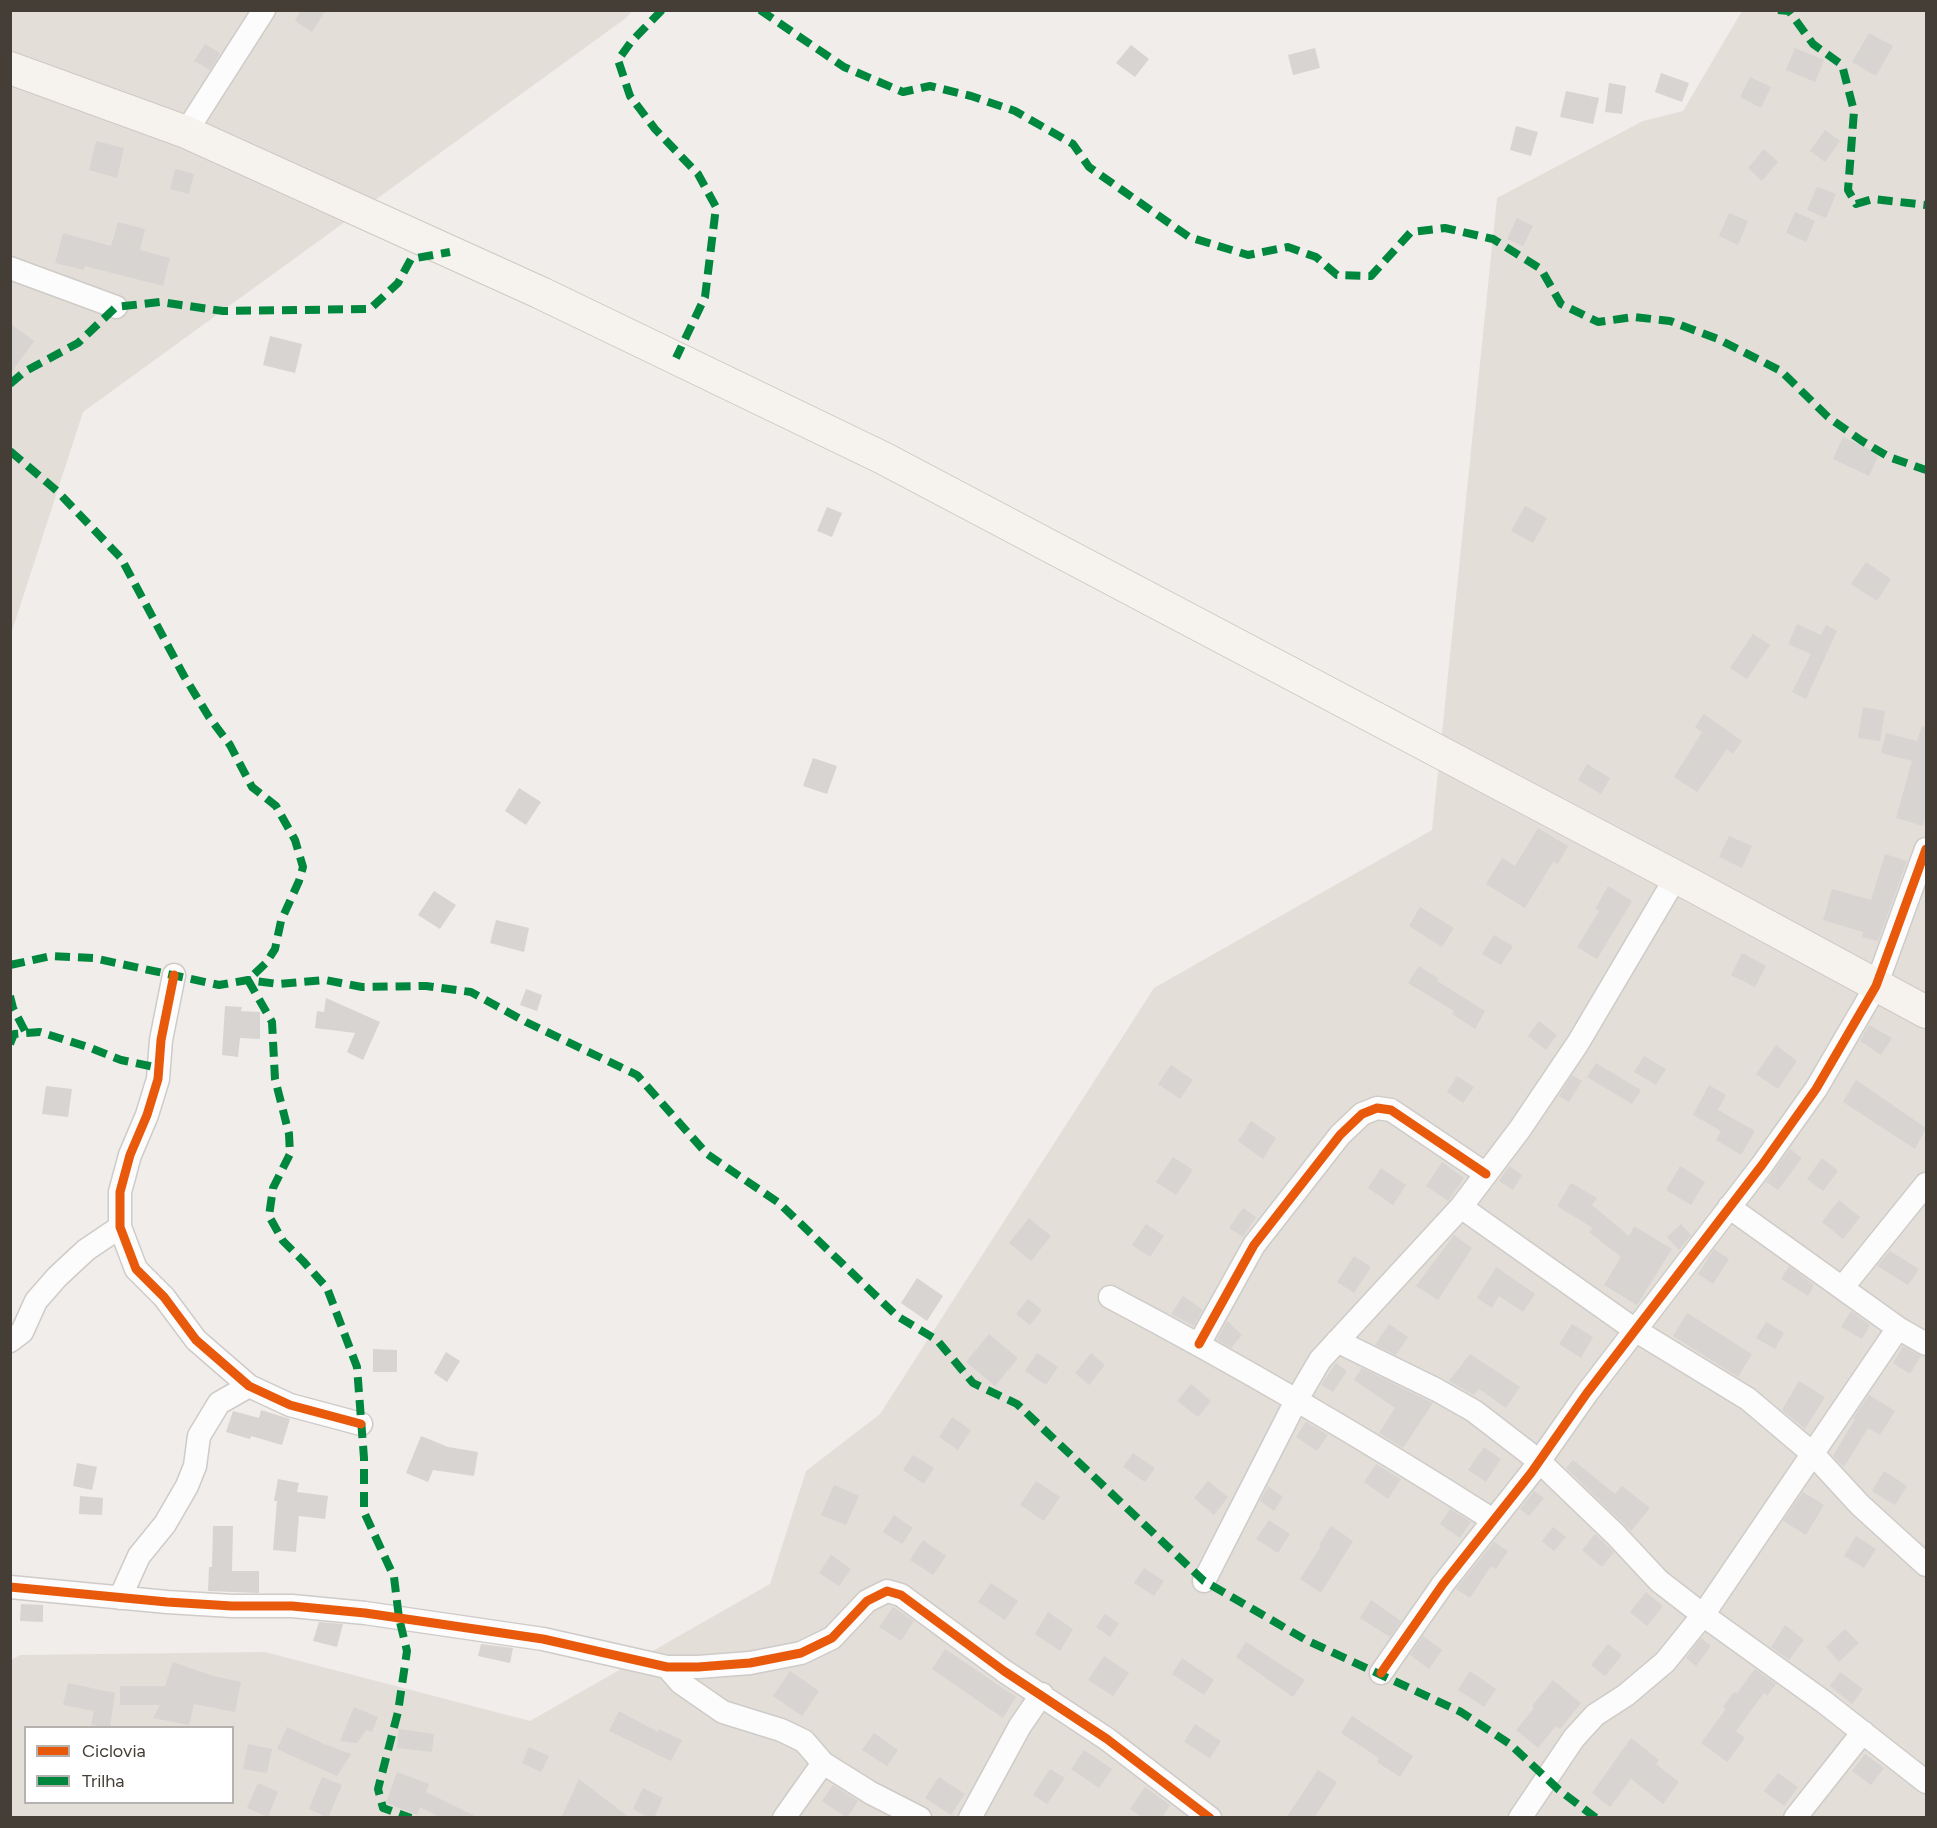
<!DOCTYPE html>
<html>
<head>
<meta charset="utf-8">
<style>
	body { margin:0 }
	#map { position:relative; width:1937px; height:1828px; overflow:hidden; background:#f0edea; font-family:Figtree,sans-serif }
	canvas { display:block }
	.frame { position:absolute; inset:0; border:12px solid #453e37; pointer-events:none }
	.legend { position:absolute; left:24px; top:1726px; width:210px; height:78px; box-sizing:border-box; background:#fff; border:2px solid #b5b2af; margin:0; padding:8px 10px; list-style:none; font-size:18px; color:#453e37 }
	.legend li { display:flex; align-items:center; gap:12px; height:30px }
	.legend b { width:30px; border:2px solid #b5b2af }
</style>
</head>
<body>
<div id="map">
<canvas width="1937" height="1828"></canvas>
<div class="frame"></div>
<ul class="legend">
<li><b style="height:8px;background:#e8590c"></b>Ciclovia</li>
<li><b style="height:8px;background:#00873e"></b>Trilha</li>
</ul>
</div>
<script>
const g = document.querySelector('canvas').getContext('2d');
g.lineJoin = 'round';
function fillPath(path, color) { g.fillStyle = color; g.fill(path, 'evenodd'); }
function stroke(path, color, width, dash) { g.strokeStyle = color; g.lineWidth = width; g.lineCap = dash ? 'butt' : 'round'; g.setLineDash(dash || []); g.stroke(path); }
fillPath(new Path2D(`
	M11,11H632L626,18L83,412L11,634Z
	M1742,11H1926V1817L11,1818V1660L20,1655L265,1652L530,1721L770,1584L806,1471L880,1414L1154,988L1432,830L1497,198L1643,121L1683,111ZM26,1728H232V1802H26Z`), '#e3ded8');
fillPath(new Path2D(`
	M301,10H326L312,32L295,21Z
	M1869,33L1893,46L1876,76L1852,62Z
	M205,44L220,53L210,70L194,61Z
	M1131,45L1149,59L1135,77L1116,63Z
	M1315,48L1320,68L1293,75L1288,55Z
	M1795,48L1824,60L1815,82L1786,70Z
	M1661,73L1689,83L1682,102L1655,92Z
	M1750,77L1771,87L1761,108L1740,97Z
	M1609,83L1626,86L1622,114L1605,112Z
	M1566,91L1599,98L1593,124L1560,117Z
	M1516,126L1538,132L1531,156L1510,150Z
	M1825,130L1840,141L1825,162L1810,151Z
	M96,141L124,148L117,178L89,170Z
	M1764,149L1778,162L1762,181L1748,168Z
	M175,169L194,174L189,194L170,189Z
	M1817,187L1836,194L1826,218L1807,210Z
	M1795,212L1815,221L1806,242L1786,233Z
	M1729,213L1748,221L1738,245L1719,236Z
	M1517,218L1533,226L1523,246L1507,239Z
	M118,222L145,229L140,250L170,258L163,286L85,266L84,270L55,263L63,233L111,246Z
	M10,323L34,341L10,374Z
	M270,336L302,344L295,373L263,365Z
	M1843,437L1879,454L1869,476L1833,459Z
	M1525,506L1547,518L1533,543L1511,531Z
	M827,507L842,513L832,537L817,531Z
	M1866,562L1891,579L1877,601L1851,584Z
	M1797,624L1821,635L1826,625L1837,631L1806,699L1792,692L1811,654L1788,644Z
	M1753,634L1770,645L1747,679L1730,668Z
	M1863,707L1885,711L1880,741L1858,738Z
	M1704,714L1742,741L1733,754L1727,749L1697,792L1674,777L1702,732L1695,727Z
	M1922,726L1926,727V812L1923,826L1896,818L1912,761L1881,753L1886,733L1917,741Z
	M813,758L837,766L827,794L803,786Z
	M1587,764L1610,778L1601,794L1578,780Z
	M519,788L541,802L526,825L505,811Z
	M1538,828L1568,846L1558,864L1553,862L1525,908L1486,884L1502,858L1515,866Z
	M1729,836L1752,846L1742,868L1719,857Z
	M1885,854L1907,861L1878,941L1862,937L1863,932L1823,920L1832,889L1871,900Z
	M1608,886L1632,901L1597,959L1577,947L1599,911L1595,909Z
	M434,891L456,905L440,929L418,915Z
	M1420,907L1454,928L1442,947L1409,926Z
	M496,920L529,928L524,952L490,943Z
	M1494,935L1513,946L1501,965L1482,954Z
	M1742,953L1766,966L1755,987L1731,975Z
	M1419,966L1439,979L1437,981L1485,1011L1475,1029L1452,1014L1454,1011L1408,983Z
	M526,989L542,995L537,1011L520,1005Z
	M326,998L380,1022L363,1060L347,1052L355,1033L315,1028L317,1011L324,1012Z
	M225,1006L242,1007L241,1011L260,1012V1039L240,1038L238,1057L222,1055Z
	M1539,1021L1557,1035L1546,1050L1528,1036Z
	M1869,1025L1892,1038L1881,1055L1860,1041Z
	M1776,1045L1797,1061L1778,1089L1756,1074Z
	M1644,1056L1666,1069L1656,1085L1634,1072Z
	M1596,1063L1641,1090L1632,1104L1587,1077Z
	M1171,1065L1193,1080L1180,1099L1158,1084Z
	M1572,1075L1582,1081L1569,1102L1559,1096Z
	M1457,1076L1474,1087L1463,1103L1447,1092Z
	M1856,1080L1926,1128L1915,1149L1843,1102Z
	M1709,1085L1726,1095L1718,1110L1755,1131L1741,1155L1716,1140L1721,1131L1693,1115Z
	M46,1086L72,1089L68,1117L42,1114Z
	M1251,1121L1276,1138L1263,1159L1238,1141Z
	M1790,1149L1802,1158L1778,1190L1766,1182Z
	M1173,1157L1193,1170L1176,1195L1156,1182Z
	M1822,1158L1838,1171L1823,1191L1807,1179Z
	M1442,1162L1464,1178L1448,1201L1426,1186Z
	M1509,1166L1522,1175L1513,1190L1499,1181Z
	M1680,1166L1705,1182L1691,1205L1666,1190Z
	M1381,1168L1406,1185L1393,1205L1368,1188Z
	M1571,1183L1597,1198L1592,1205L1629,1236L1634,1226L1672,1249L1637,1305L1604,1285L1621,1257L1589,1232L1593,1228L1557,1206Z
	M1839,1200L1860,1217L1843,1239L1822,1222Z
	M1243,1208L1256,1217L1243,1237L1229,1228Z
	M1029,1218L1051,1236L1031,1261L1009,1243Z
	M1146,1224L1164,1236L1150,1257L1132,1245Z
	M1681,1224L1691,1235L1679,1250L1667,1237Z
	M1454,1235L1472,1248L1438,1300L1416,1286Z
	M1714,1249L1729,1259L1713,1284L1698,1274Z
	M1890,1251L1919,1269L1908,1285L1877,1266Z
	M1354,1256L1371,1267L1354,1293L1337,1282Z
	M1789,1266L1814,1285L1808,1296L1781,1279Z
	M1496,1267L1535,1294L1523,1312L1499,1296L1492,1308L1477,1298Z
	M917,1278L943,1296L927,1321L901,1303Z
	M1183,1296L1203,1310L1194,1326L1171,1314Z
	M1028,1299L1042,1310L1030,1325L1016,1314Z
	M1851,1311L1870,1325L1862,1339L1841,1327Z
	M1687,1313L1752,1354L1738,1377L1673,1336Z
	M1227,1321L1242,1335L1231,1348L1217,1340Z
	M1766,1322L1784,1333L1775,1349L1756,1338Z
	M1389,1324L1408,1337L1396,1355L1375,1345Z
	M1572,1324L1593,1337L1581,1358L1559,1344Z
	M989,1334L1018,1358L995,1386L966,1362Z
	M1903,1346L1921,1356L1910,1374L1893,1363Z
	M373,1349L397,1350V1372H373Z
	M446,1352L460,1361L447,1382L434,1373Z
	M1037,1353L1058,1367L1046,1385L1025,1371Z
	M1091,1353L1105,1365L1089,1385L1075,1373Z
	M1470,1354L1520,1387L1506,1408L1479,1389L1474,1395L1449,1381Z
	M1336,1363L1347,1371L1333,1392L1321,1385Z
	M1362,1368L1433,1403L1403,1448L1379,1433L1395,1408L1354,1380Z
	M1799,1381L1825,1397L1805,1429L1782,1410Z
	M1191,1384L1211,1401L1198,1417L1177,1401Z
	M1869,1395L1895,1411L1880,1435L1868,1428L1844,1467L1833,1456L1855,1419L1853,1418Z
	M261,1410L290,1419L282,1445L251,1436L250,1439L226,1432L233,1411L259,1418Z
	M952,1417L971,1430L958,1450L939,1437Z
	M1306,1422L1328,1435L1317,1451L1296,1437Z
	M421,1436L448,1447L478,1452L474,1476L433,1470L428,1482L406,1473Z
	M1484,1447L1501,1459L1486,1482L1468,1470Z
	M1133,1453L1155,1468L1145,1482L1123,1467Z
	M913,1455L934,1468L924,1484L903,1470Z
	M1573,1460L1615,1494L1622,1486L1650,1508L1631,1531L1566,1468Z
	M77,1463L97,1467L92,1490L73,1486Z
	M1376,1464L1401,1479L1388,1499L1364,1482Z
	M1884,1471L1907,1486L1895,1505L1872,1491Z
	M278,1479L299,1483L297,1492L328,1496L325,1519L299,1516L296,1552L273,1550L277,1501H274Z
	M1036,1481L1060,1497L1044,1521L1020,1505Z
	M1208,1481L1228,1497L1214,1515L1194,1498Z
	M834,1485L859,1496L846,1525L821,1515Z
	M1268,1486L1283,1497L1274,1511L1260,1501Z
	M1534,1491L1544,1498L1529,1516L1520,1509Z
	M1803,1492L1824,1505L1806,1535L1783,1521Z
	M80,1496L103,1498L102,1515L79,1514Z
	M1450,1509L1471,1522L1460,1538L1440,1524Z
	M894,1515L913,1528L902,1544L883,1532Z
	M1269,1520L1290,1534L1278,1553L1256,1539Z
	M213,1526H233L232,1571H259V1593L208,1591L209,1567H212Z
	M1331,1526L1353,1541L1321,1593L1300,1579L1321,1546L1319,1545Z
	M1553,1527L1566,1537L1554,1551L1542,1541Z
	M1595,1534L1614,1552L1602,1567L1582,1550Z
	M1856,1536L1876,1549L1864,1568L1844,1556Z
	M923,1540L946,1556L933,1575L910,1560Z
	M1494,1542L1508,1551L1496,1569L1491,1566L1470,1598L1456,1589Z
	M831,1555L851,1569L839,1586L819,1573Z
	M1144,1568L1164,1581L1154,1596L1134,1583Z
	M991,1583L1018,1601L1005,1620L978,1602Z
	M1646,1592L1663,1606L1647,1626L1630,1612Z
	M1371,1600L1401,1621L1390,1637L1360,1618Z
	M21,1604L43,1605V1622L20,1621Z
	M893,1607L914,1621L901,1641L879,1627Z
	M1048,1612L1073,1629L1060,1651L1035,1634Z
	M1105,1614L1119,1623L1110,1637L1096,1627Z
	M319,1622L343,1624L337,1647L313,1641Z
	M1785,1625L1804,1640L1789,1660L1771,1647Z
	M1845,1629L1859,1643L1839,1662L1826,1647Z
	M1423,1636L1442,1650L1429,1669L1410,1655Z
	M1701,1638L1711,1646L1696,1666L1686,1658Z
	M1246,1642L1305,1680L1293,1697L1236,1657Z
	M481,1644L513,1648L510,1663L478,1656Z
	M1608,1644L1622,1655L1605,1676L1591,1665Z
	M945,1649L1016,1697L1003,1718L932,1669Z
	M1104,1656L1129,1673L1113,1696L1088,1680Z
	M1182,1658L1214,1680L1204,1695L1172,1674Z
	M173,1662L213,1676L241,1682L235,1712L194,1704L189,1725L153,1718L160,1705H120V1686H165Z
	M1755,1669L1776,1684L1767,1696L1764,1693L1736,1731L1745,1738L1727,1762L1701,1743L1726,1709L1723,1707L1734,1692L1737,1693Z
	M790,1671L819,1691L802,1716L773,1696Z
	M1470,1671L1496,1689L1484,1707L1458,1690Z
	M1840,1672L1863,1689L1852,1704L1830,1686Z
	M1553,1680L1581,1703L1560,1729L1556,1726L1538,1748L1516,1730L1534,1708L1532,1706Z
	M68,1683L115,1693L110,1728L91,1725L94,1711L63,1705Z
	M354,1707L378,1717L372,1732L366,1730L357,1743L340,1741Z
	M619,1711L658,1732L659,1729L682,1740L671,1761L609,1731Z
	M1352,1716L1413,1756L1400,1777L1377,1762L1379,1758L1341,1733Z
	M1195,1724L1221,1741L1210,1758L1184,1742Z
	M287,1727L324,1744L351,1754L337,1776L277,1749Z
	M399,1729L434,1734L432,1752L397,1748Z
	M874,1733L898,1750L887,1766L862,1750Z
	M1631,1738L1659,1760L1656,1764L1679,1782L1663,1804L1631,1779L1610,1807L1592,1793Z
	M248,1744L272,1749L267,1773L243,1769Z
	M529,1747L549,1756L541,1772L522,1763Z
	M1084,1750L1112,1769L1099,1788L1071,1769Z
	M1865,1754L1884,1768L1871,1785L1852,1771Z
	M1050,1769L1065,1778L1047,1804L1033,1795Z
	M1318,1770L1337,1782L1314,1818H1286Z
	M397,1772L429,1784L426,1792L479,1818H441L420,1807L417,1815L386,1803Z
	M1778,1773L1798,1787L1784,1806L1764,1791Z
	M322,1777L342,1785L328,1818L309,1809Z
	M939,1777L965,1794L951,1815L925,1798Z
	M579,1779L630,1818H561Z
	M258,1783L278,1792L268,1817L247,1808Z
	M833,1785L858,1801L847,1818L822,1801Z
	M1145,1787L1170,1805L1162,1818H1143L1130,1809Z
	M643,1788L663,1798L654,1818H649L633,1809Z`), '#d8d4d1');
const street = new Path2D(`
	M186,132L264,10
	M10,268L116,307
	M174,975L161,1040L158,1079L147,1115L130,1155L120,1192V1227L136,1269L164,1297L196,1340L249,1386L290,1405L361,1424
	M1461,1207L1635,1330L1748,1399L1813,1454L1860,1505L1926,1565
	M1729,1207L1898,1328L1926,1344
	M1842,1288L1926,1184
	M1110,1297C1241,1366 1369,1441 1493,1520
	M10,1341L22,1332L36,1301L57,1277L86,1250L120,1227
	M1337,1341L1437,1390L1474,1411L1539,1461L1616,1535L1659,1581L1703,1615L1824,1702L1926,1782
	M1199,1344L1254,1245L1340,1135L1362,1114L1377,1108L1391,1110L1486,1174
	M1204,1581L1296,1401L1320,1360L1461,1207L1520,1129L1578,1043L1676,877
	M10,1587L167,1602L232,1606H292L365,1613L543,1639L667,1667H698L750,1663L801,1653L832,1638L867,1601L887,1591L901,1595L1004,1671L1107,1739L1210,1818
	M120,1598L139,1556L165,1524L187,1486L195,1466L199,1436L219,1403L249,1386
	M667,1667L681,1683L723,1712L781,1730L804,1741L823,1763L871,1793L920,1818
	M1381,1673L1443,1584L1531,1473L1587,1393L1762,1165L1816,1089L1876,986L1926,849
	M784,1818L823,1763
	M970,1818L1020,1726L1042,1694
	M1520,1818L1574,1738L1595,1715L1626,1695L1665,1662L1703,1615L1898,1328
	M1795,1818L1863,1732`);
const secondary = new Path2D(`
	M10,68L186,132L541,293L883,458L1697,888L1926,1012`);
stroke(street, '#cecbc8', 25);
stroke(secondary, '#cec9c1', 34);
stroke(street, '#fdfcfc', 22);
stroke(secondary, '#f6f3ef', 32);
stroke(new Path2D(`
	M662,10L631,42L618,60L630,96L655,129L698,174L716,207L705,297L676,358
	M760,10L844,67L903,92L930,86L971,96L1015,111L1073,144L1089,167L1189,237L1248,255L1288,247L1316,257L1337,275L1371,276L1411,232L1445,228L1493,239L1541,269L1561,304L1598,322L1634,317L1670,321L1718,339L1781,371L1828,417L1862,441L1889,457L1926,470
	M1778,10L1789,11L1813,44L1842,65L1854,111L1848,190L1856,204L1873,199L1926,205
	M10,384L24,372L78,343L116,307L160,302L223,311L370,309L398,283L411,259L450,252
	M10,451L57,491L121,558L184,676L209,717L230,745L252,787L276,806L295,840L303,867L299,881L281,921L275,949L266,963L248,980L272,1022L275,1079L289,1134L290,1154L273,1188L269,1216L283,1241L303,1261L327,1288L357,1367L364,1458V1512L394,1577L399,1618L407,1651L398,1712L378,1789L383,1808L411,1818
	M10,965L51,956L93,958L219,985L248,980L278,984L325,980L362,987L426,986L471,992L526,1022L637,1075L707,1154L779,1203L897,1316L937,1340L973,1383L1017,1404L1204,1581L1306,1640L1461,1712L1510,1744L1559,1790L1596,1818
	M10,996L13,1008L26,1033
	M10,1044L14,1034L40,1032L88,1047L121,1060L159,1068`), '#00873e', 8, [15, 8]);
stroke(new Path2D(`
	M174,975L161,1040L158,1079L147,1115L130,1155L120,1192V1227L136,1269L164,1297L196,1340L249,1386L290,1405L361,1424
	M1199,1344L1254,1245L1340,1135L1362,1114L1377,1108L1391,1110L1486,1174
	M10,1587L167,1602L232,1606H292L365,1613L543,1639L667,1667H698L750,1663L801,1653L832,1638L867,1601L887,1591L901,1595L1004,1671L1107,1739L1210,1818
	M1381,1673L1443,1584L1531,1473L1587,1393L1762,1165L1816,1089L1876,986L1926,849`), '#e8590c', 9);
</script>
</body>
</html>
